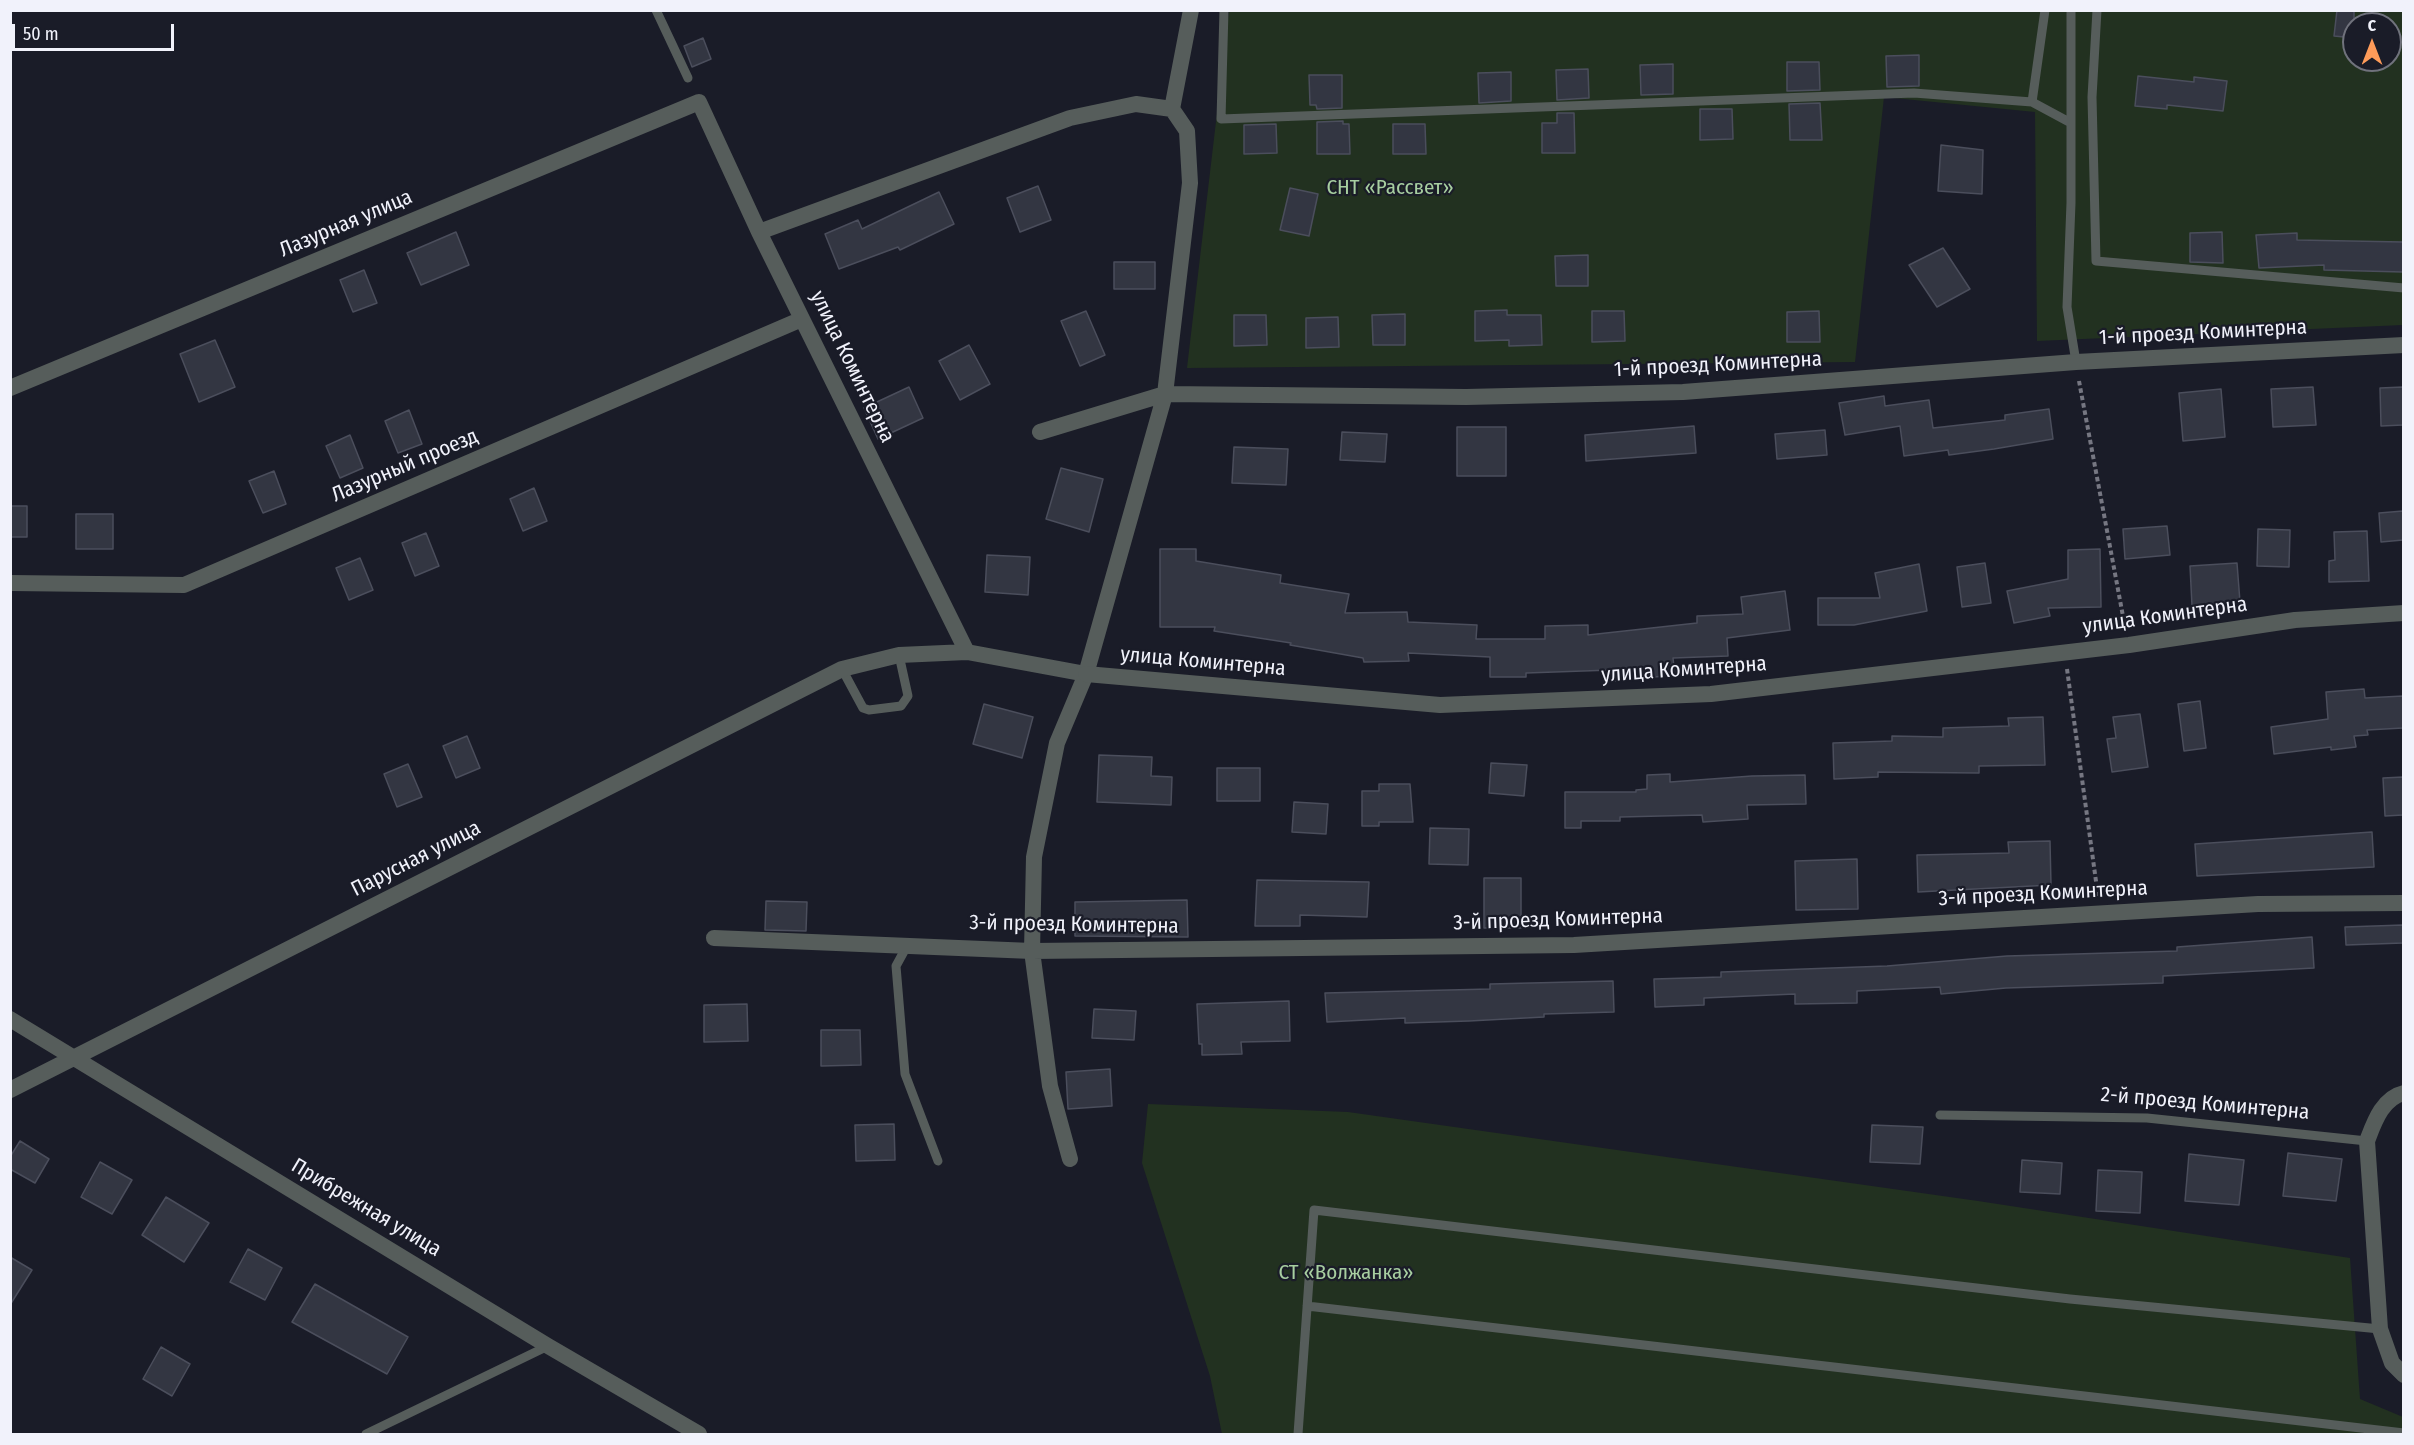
<!DOCTYPE html>
<html>
<head>
<meta charset="utf-8">
<style>
	body { margin:0 }
	#map { position:relative; width:2414px; height:1445px; overflow:hidden; background:#1a1c28; font-family:"Fira Sans Condensed",sans-serif }
	canvas { display:block }
	.frame { position:absolute; inset:0; border:12px solid #f1f2fb; pointer-events:none }
	.north { position:absolute; left:2342px; top:12px; width:60px; height:60px; box-sizing:border-box; background:#1a1c28; border:2px solid #70727c; border-radius:50%; rotate:0deg; font-size:16px; font-weight:700; line-height:24px; text-align:center; color:#f1f2fb }
	.north::after { content:''; display:block; margin:auto; width:21px; height:27px; background:#fe9b59; clip-path:polygon(50% 0,100% 100%,50% 72%,0 100%) }
	.scale { position:absolute; left:12px; top:24px; width:162px; height:27px; box-sizing:border-box; border:3px solid #f1f2fb; border-top:0; padding-left:8px; font-size:18px; line-height:21px; white-space:nowrap; color:#f1f2fb; -webkit-text-stroke:4px #1a1c28; paint-order:stroke }
</style>
</head>
<body>
<div id="map">
<canvas width="2414" height="1445"></canvas>
<div class="frame"></div>
<div class="north">С</div>
<div class="scale">50 m</div>
</div>
<script>
const g = document.querySelector('canvas').getContext('2d');
g.lineJoin = 'round';
function fillPath(path, color) { g.fillStyle = color; g.fill(path, 'evenodd'); }
function stroke(path, color, width, dash) { g.strokeStyle = color; g.lineWidth = width; g.lineCap = dash ? 'butt' : 'round'; g.setLineDash(dash || []); g.stroke(path); }
function write(font, color, halo, rows, align = 'center') {
  g.font = font + ' "Fira Sans Condensed",sans-serif'; g.lineWidth = 4.5; g.setLineDash([]); g.textBaseline = 'middle'; g.strokeStyle = halo; g.fillStyle = color; for (const [text, x, y, turn = 0] of rows) {
    g.save(); g.translate(x, y); g.rotate((+turn || 0) * Math.PI / 180); g.textAlign = isNaN(turn) ? turn : align; if (halo) g.strokeText(text, 0, 0); g.fillText(text, 0, 0); g.restore();
  }
}
fillPath(new Path2D(`
	M1229,11H2403V325L2037,341L2035,112L1884,97L1855,362L1187,368ZM2354,24H2390V60H2354Z
	M1148,1104L1348,1112L1978,1201L2350,1258L2360,1399L2403,1417V1434H1222L1210,1376L1142,1163Z`), '#223120');
const building = new Path2D(`
	M2337,10H2354V38L2334,36Z
	M703,38L711,59L692,67L684,46Z
	M1919,55V86L1887,87L1886,56Z
	M1787,62H1819L1820,90L1787,91Z
	M1673,64V94L1641,95L1640,65Z
	M1588,69L1589,98L1557,100L1556,70Z
	M1511,72V101L1479,103L1478,73Z
	M1309,75H1342V108L1317,109L1316,105H1310Z
	M2138,76L2194,82V77L2227,81L2223,111L2167,105V109L2135,106Z
	M1820,103L1822,140H1790L1789,104Z
	M1700,109H1732L1733,139L1700,140Z
	M1557,113H1574L1575,153H1542V123H1557Z
	M1343,121V124H1349L1350,154H1317V122Z
	M1276,124L1277,153L1244,154V125Z
	M1393,124H1425L1426,154H1393Z
	M1941,145L1983,150L1982,194L1938,191Z
	M1038,186L1051,220L1020,232L1007,198Z
	M1290,188L1318,194L1309,236L1280,230Z
	M939,192L954,224L900,250L898,247L839,269L825,234L858,220L862,229Z
	M456,232L469,265L421,285L407,253Z
	M2222,232L2223,263L2190,262V233Z
	M2297,233V240L2403,242V272L2324,270V265L2259,268L2256,235Z
	M1943,248L1970,289L1937,307L1909,265Z
	M1588,255V286H1556L1555,256Z
	M1114,262H1155V289H1114Z
	M364,270L377,303L353,312L340,280Z
	M1507,310V315H1541L1542,345L1509,346V340L1475,341V311Z
	M1086,311L1105,355L1080,366L1061,321Z
	M1592,311H1624L1625,341L1592,342Z
	M1819,311L1820,342H1787V312Z
	M1405,314V345H1373L1372,315Z
	M1234,315H1266L1267,345L1234,346Z
	M1338,317L1339,347L1306,348V318Z
	M215,340L235,387L199,402L180,354Z
	M969,345L990,384L960,400L939,361Z
	M909,387L923,418L878,439L864,408Z
	M2313,387L2316,425L2273,427L2271,389Z
	M2403,387V425L2381,426L2380,388Z
	M2221,389L2225,437L2183,441L2179,393Z
	M1884,396L1885,406L1929,400L1933,428L2005,420V415L2049,409L2053,439L1994,449L1949,455L1948,450L1904,456L1900,426L1845,435L1839,403Z
	M409,410L422,444L398,453L385,421Z
	M1694,426L1696,453L1586,461L1585,435Z
	M1457,427H1506V476H1457Z
	M1825,430L1827,455L1777,459L1775,434Z
	M1342,432L1387,434L1385,462L1340,460Z
	M350,435L363,468L340,478L326,446Z
	M1234,447L1288,449L1286,485L1232,483Z
	M1061,468L1103,479L1089,532L1046,519Z
	M274,471L286,504L263,513L249,481Z
	M534,488L547,521L523,531L510,499Z
	M10,506H27V537H10Z
	M2403,511V540L2381,542L2379,513Z
	M76,514H113V549H76Z
	M2167,526L2170,555L2125,559L2123,529Z
	M2258,529L2290,530L2289,567L2257,566Z
	M2367,531L2369,581L2329,582V561L2335,560L2334,532Z
	M426,533L439,566L415,576L402,543Z
	M1160,549H1196V561L1281,575L1280,583L1349,594L1345,613L1407,612L1408,622L1477,625L1476,639H1545V626L1588,625V635L1697,623V616L1743,614L1741,597L1785,591L1790,630L1727,638L1728,656L1673,658L1675,675L1613,681L1612,670L1526,673V677H1490V657L1408,653L1409,661L1364,662L1363,658L1290,645L1291,643L1214,631L1215,627H1160Z
	M2100,549L2101,607L2048,608L2050,616L2014,623L2007,591L2068,579V550Z
	M987,555L1030,557L1028,595L985,592Z
	M360,558L373,590L349,600L336,568Z
	M1985,563L1991,603L1962,607L1957,567Z
	M2237,563L2240,602L2192,606L2190,566Z
	M1919,564L1927,611L1854,625H1818V598H1880L1875,573Z
	M2364,689L2365,698L2403,696V728L2367,730L2368,735L2354,736L2356,747L2331,750V747L2274,754L2271,727L2328,719L2326,692Z
	M2200,701L2206,748L2184,751L2178,704Z
	M984,704L1033,717L1022,758L973,744Z
	M2140,714L2148,767L2112,772L2107,739L2116,738L2113,717Z
	M2043,717L2045,765L1979,766V773L1878,772V777L1834,779L1833,743L1892,741V736L1943,737V728L2009,726L2008,718Z
	M467,736L480,768L456,778L443,746Z
	M1099,755L1152,757L1151,776L1172,777L1171,805L1097,802Z
	M1491,763L1527,765L1524,796L1489,793Z
	M408,764L422,797L397,807L384,774Z
	M1217,768H1260V801H1217Z
	M1670,774V782L1752,776L1805,775L1806,804L1747,805L1748,819L1703,822L1702,815L1620,817V821H1581V828H1565V792H1636V790L1647,789V775Z
	M2403,777V815L2385,816L2383,778Z
	M1379,784H1410L1413,822H1379V826H1362V791H1379Z
	M1294,802L1328,804L1326,834L1292,832Z
	M1430,828L1469,829L1468,865L1429,864Z
	M2372,832L2374,867L2197,876L2195,844Z
	M2050,841L2051,885L1918,892L1917,855L2009,853L2008,842Z
	M1857,859L1858,909L1796,910L1795,861Z
	M1484,878H1521V928H1484Z
	M1257,880L1369,882L1367,917L1300,915V926H1255Z
	M1187,900L1188,937L1075,936V902Z
	M766,901L807,902L806,931L765,930Z
	M2403,925V943L2346,945L2345,927Z
	M2312,937L2314,968L2163,976V983L2006,988L1941,994L1940,987L1857,991V1003L1795,1004V994L1704,998V1005L1655,1007L1654,979L1721,977V972L1887,966L2007,956L2177,951V947Z
	M1613,981L1614,1012L1544,1014V1017L1469,1021L1405,1023V1018L1327,1022L1325,993L1490,989V984Z
	M1289,1001L1290,1041L1241,1042L1242,1054L1202,1055V1044H1199L1197,1004Z
	M747,1004L748,1041L704,1042V1005Z
	M1094,1009L1136,1011L1134,1040L1092,1038Z
	M821,1030H860L861,1065L821,1066Z
	M1110,1069L1112,1106L1068,1109L1066,1072Z
	M894,1124L895,1160L856,1161L855,1125Z
	M1872,1125L1923,1127L1920,1164L1870,1162Z
	M20,1141L49,1159L35,1183L10,1169V1157Z
	M2288,1153L2342,1159L2336,1201L2283,1196Z
	M2189,1154L2244,1160L2239,1205L2185,1201Z
	M2022,1160L2062,1163L2060,1194L2020,1192Z
	M100,1162L132,1180L112,1214L81,1197Z
	M2098,1170L2142,1172L2140,1213L2096,1211Z
	M166,1197L209,1223L184,1262L142,1235Z
	M248,1249L282,1268L265,1300L230,1282Z
	M10,1257L32,1270L10,1305Z
	M315,1284L408,1337L387,1374L292,1322Z
	M161,1347L190,1364L172,1396L143,1379Z`);
fillPath(building, '#333642');
stroke(building, '#4b4e5c', 1.5);
stroke(new Path2D(`
	M2079,381L2125,627
	M2067,669L2098,896`), '#767782', 4, [4.5, 3]);
stroke(new Path2D(`
	M656,10L688,78
	M1224,10L1221,119L1914,93L2032,102L2071,123
	M2071,10V203L2067,307L2076,362
	M2097,10L2092,97L2096,261L2404,288
	M2032,102L2045,10
	M842,669L863,708L869,710L901,706L908,696L899,655
	M908,944L896,966L905,1074L938,1161
	M1940,1115L2147,1118L2367,1141
	M1307,1306L2404,1433
	M366,1434L548,1346
	M1298,1434L1314,1210L2070,1299L2380,1329`), '#565d5b', 9);
stroke(new Path2D(`
	M759,232L1070,118L1136,104L1172,109
	M10,388L699,102L759,232L967,652
	M1040,432L1165,394L1466,397L1683,392L2076,362L2404,345
	M10,583L184,585L802,319
	M714,938L1032,951L1574,945L2258,904L2404,903
	M10,1019L548,1346L699,1434
	M10,1090L842,669L899,655L967,652L1086,674
	M2404,1093C2382,1098 2374,1123 2367,1141L2380,1329L2392,1363L2404,1375
	M1070,1159L1050,1086L1032,951L1034,857L1057,743L1086,674L1165,394L1190,183L1187,131L1172,109L1191,10`), '#565d5b', 16);
stroke(new Path2D(`
	M1086,674L1440,705L1711,694L2129,645L2295,620L2404,613`), '#565d5b', 16);
write('21px', '#a7cea0', '#1a1c28', [
	["СНТ «Рассвет»",1390,188],
	["СТ «Волжанка»",1346,1273]
]);
write('21px', '#f1f2fb', '#1a1c28', [
	["Лазурная улица",346,224,-23],
	["1-й проезд Коминтерна",2203,333,-3],
	["1-й проезд Коминтерна",1718,365,-3],
	["улица Коминтерна",852,367,64],
	["Лазурный проезд",405,466,-23],
	["улица Коминтерна",2165,616,-8],
	["улица Коминтерна",1203,662,5],
	["улица Коминтерна",1684,670,-4],
	["Парусная улица",416,859,-27],
	["3-й проезд Коминтерна",2043,894,-3],
	["3-й проезд Коминтерна",1558,920,-2],
	["3-й проезд Коминтерна",1074,925,1],
	["2-й проезд Коминтерна",2205,1104,5],
	["Прибрежная улица",366,1208,31]
]);
</script>
</body>
</html>
